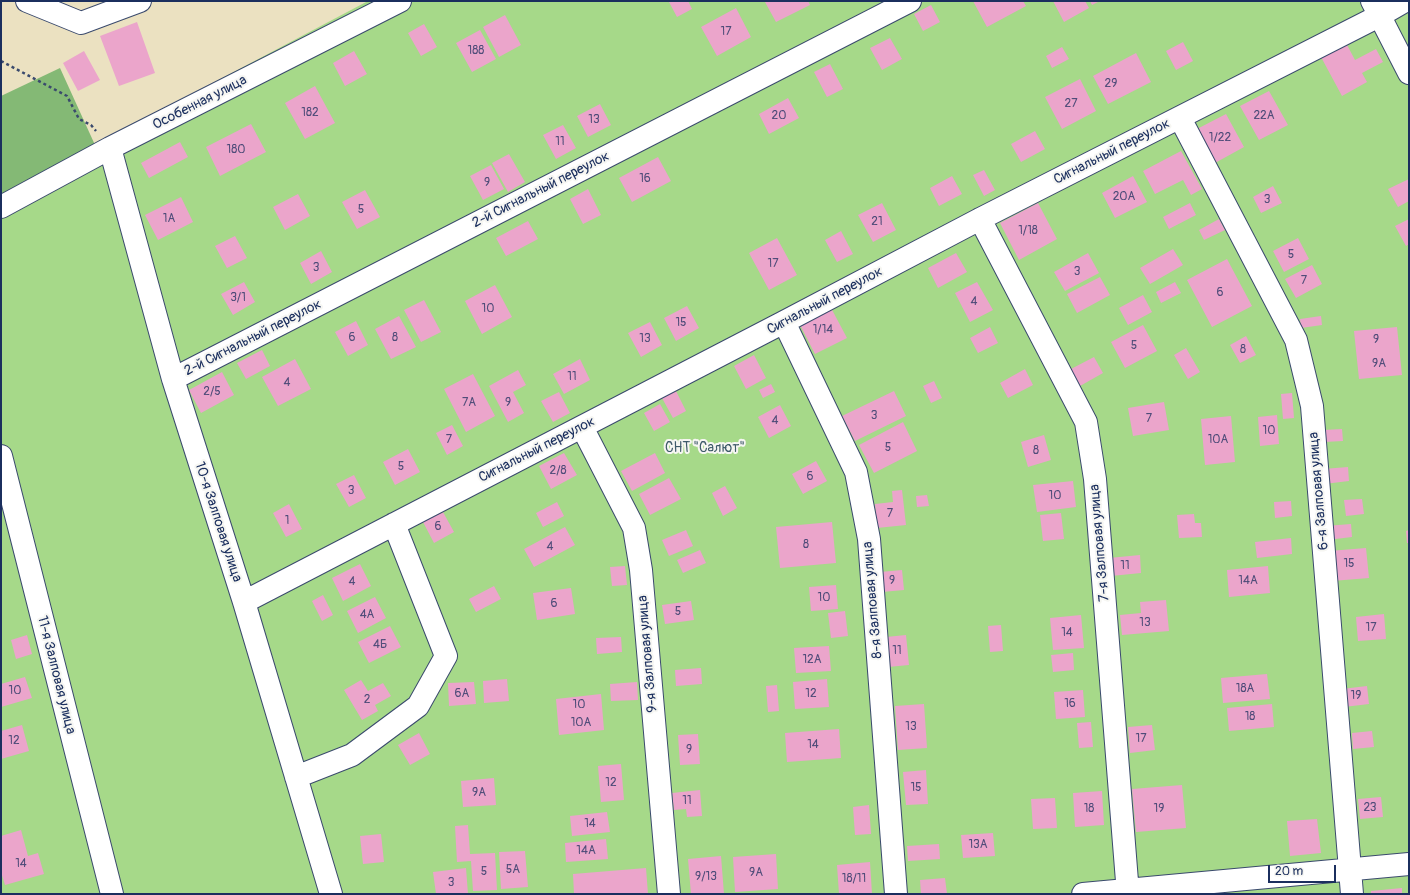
<!DOCTYPE html>
<html>
<head>
<meta charset="utf-8">
<style>
	body { margin:0 }
	#map { position:relative; width:1410px; height:895px; overflow:hidden; background:#ebe1c1; font-family:Pangolin,sans-serif }
	canvas { display:block }
	.frame { position:absolute; inset:0; border:2px solid #1b2f5e; pointer-events:none }
	.scale { position:absolute; left:1268px; top:865px; width:68px; height:18px; box-sizing:border-box; border:2px solid #1b2f5e; border-top:0; padding-left:5px; font-size:12px; line-height:14px; white-space:nowrap; color:#1b2f5e; -webkit-text-stroke:3px #f6f6f2; paint-order:stroke }
</style>
</head>
<body>
<div id="map">
<canvas width="1410" height="895"></canvas>
<div class="frame"></div>
<div class="scale">20 m</div>
</div>
<script>
const g = document.querySelector('canvas').getContext('2d');
g.lineJoin = 'round';
function fillPath(path, color) { g.fillStyle = color; g.fill(path, 'evenodd'); }
function stroke(path, color, width, dash) { g.strokeStyle = color; g.lineWidth = width; g.lineCap = dash ? 'butt' : 'round'; g.setLineDash(dash || []); g.stroke(path); }
function write(font, color, halo, rows, align = 'center') {
  g.font = font + ' Pangolin,sans-serif'; g.lineWidth = 4; g.setLineDash([]); g.textBaseline = 'middle'; g.strokeStyle = halo; g.fillStyle = color; for (const [text, x, y, turn = 0] of rows) {
    g.save(); g.translate(x, y); g.rotate((+turn || 0) * Math.PI / 180); g.textAlign = isNaN(turn) ? turn : align; if (halo) g.strokeText(text, 0, 0); g.fillText(text, 0, 0); g.restore();
  }
}
fillPath(new Path2D(`
	M368,1H1409V894H1V195Z`), '#a6d989');
fillPath(new Path2D(`
	M60,68L95,145L1,195V96Z`), '#84b975');
fillPath(new Path2D(`
	M671,1H688L692,9L677,17L669,2Z
	M767,1H808L810,5L776,22L765,2Z
	M973,1H1023L1026,6L987,27Z
	M1053,1H1085L1089,8L1064,22Z
	M1090,1H1100L1092,5Z
	M931,5L940,22L923,31L914,14Z
	M736,8L751,37L717,56L701,27Z
	M505,15L521,45L499,57L483,27Z
	M137,22L155,73L119,86L100,36Z
	M424,24L437,47L421,56L408,33Z
	M480,30L496,59L472,72L456,43Z
	M890,38L902,59L882,70L870,48Z
	M1183,42L1193,61L1176,70L1166,51Z
	M1346,43L1355,60L1376,49L1383,62L1362,73L1367,82L1342,96L1321,57Z
	M1062,47L1069,59L1052,68L1046,56Z
	M84,51L100,80L78,91L63,63Z
	M354,51L367,74L345,86L333,63Z
	M1136,53L1151,82L1108,104L1093,76Z
	M830,64L843,89L827,97L814,72Z
	M1080,79L1096,111L1062,129L1045,97Z
	M315,86L335,123L305,139L285,103Z
	M1269,91L1288,125L1259,140L1240,106Z
	M788,98L799,118L769,134L759,114Z
	M600,104L611,125L588,137L577,116Z
	M1226,114L1244,147L1215,163L1197,129Z
	M251,124L266,152L220,176L206,147Z
	M563,125L576,148L556,159L543,135Z
	M1035,131L1045,149L1021,162L1011,144Z
	M180,142L188,157L149,178L141,163Z
	M1181,151L1202,189L1191,195L1183,180L1155,194L1143,171Z
	M509,154L525,182L508,192L492,163Z
	M658,157L671,181L632,202L619,178Z
	M491,165L504,189L483,200L470,176Z
	M984,170L995,190L984,196L973,175Z
	M952,176L962,194L939,206L930,188Z
	M1133,176L1147,202L1115,218L1102,193Z
	M1409,179V201L1398,207L1388,189Z
	M1273,186L1282,203L1261,213L1253,197Z
	M588,189L601,215L583,224L570,199Z
	M365,190L380,217L357,229L342,202Z
	M298,194L310,216L285,230L273,207Z
	M181,197L193,222L158,240L145,215Z
	M882,203L896,230L873,242L858,215Z
	M1038,203L1057,239L1019,260L1000,223Z
	M1190,203L1196,215L1169,229L1163,217Z
	M1219,219L1225,230L1204,240L1199,230Z
	M1409,219V244L1406,246L1395,226Z
	M528,221L538,239L506,256L496,238Z
	M841,231L853,254L837,262L825,240Z
	M235,236L247,258L227,268L215,246Z
	M777,238L797,275L769,290L749,253Z
	M1298,238L1309,259L1284,272L1273,251Z
	M1173,249L1183,265L1150,284L1140,268Z
	M321,251L332,272L311,284L300,263Z
	M956,253L967,272L938,288L928,268Z
	M1088,253L1099,273L1065,291L1054,272Z
	M1227,259L1252,306L1212,327L1187,280Z
	M1312,265L1322,284L1296,298L1285,279Z
	M1100,277L1110,295L1077,313L1067,294Z
	M244,282L255,302L233,315L221,294Z
	M977,282L993,310L970,322L955,293Z
	M1175,282L1181,293L1161,303L1156,292Z
	M495,285L512,317L482,334L465,301Z
	M1143,295L1152,312L1128,325L1119,308Z
	M424,300L441,332L421,342L404,310Z
	M687,306L699,328L676,341L664,318Z
	M830,306L847,338L815,354L799,323Z
	M399,316L416,347L391,359L375,329Z
	M1321,316L1322,325L1301,328L1300,319Z
	M356,321L368,345L348,356L335,332Z
	M650,322L662,345L641,357L628,333Z
	M1143,325L1157,351L1125,368L1111,342Z
	M990,327L998,343L978,353L970,338Z
	M1397,327L1402,375L1359,379L1354,331Z
	M1246,336L1256,355L1240,363L1230,345Z
	M1186,348L1200,372L1188,379L1174,355Z
	M262,350L270,366L246,379L237,363Z
	M754,355L766,378L746,389L734,366Z
	M1094,357L1103,373L1080,386L1071,369Z
	M295,359L311,389L278,406L262,377Z
	M580,359L590,380L564,394L553,374Z
	M1025,369L1033,385L1008,398L1000,383Z
	M518,370L526,385L513,392L524,413L508,422L489,386Z
	M222,372L234,395L201,413L189,390Z
	M473,374L495,416L466,432L444,389Z
	M934,381L942,398L931,403L923,386Z
	M771,384L775,392L763,398L759,390Z
	M676,391L686,411L673,418L662,398Z
	M894,391L906,416L855,441L842,416Z
	M559,392L570,413L553,422L541,401Z
	M1292,393L1294,418L1283,419L1281,394Z
	M1164,402L1169,430L1133,436L1128,408Z
	M660,404L670,422L654,431L644,413Z
	M780,405L791,426L769,438L758,417Z
	M1277,415L1279,444L1260,446L1258,417Z
	M1231,416L1235,462L1205,465L1201,419Z
	M903,422L917,451L874,473L859,445Z
	M452,425L463,446L447,455L436,433Z
	M1342,429L1343,441L1324,442L1323,430Z
	M1044,435L1051,460L1028,467L1021,442Z
	M408,449L420,472L395,485L383,462Z
	M564,453L577,475L551,489L539,466Z
	M655,453L665,473L632,491L621,471Z
	M816,461L827,481L803,494L792,474Z
	M1348,467L1349,481L1324,484L1323,469Z
	M354,475L366,498L349,507L336,484Z
	M669,478L681,499L650,515L639,494Z
	M1073,481L1076,507L1037,512L1033,485Z
	M725,486L737,508L723,516L712,493Z
	M902,490L906,525L877,528L875,504L893,502L892,491Z
	M927,495L929,506L917,507L916,496Z
	M1362,499L1364,514L1346,516L1344,500Z
	M1291,501L1292,516L1275,518L1274,502Z
	M557,502L564,516L543,527L536,513Z
	M289,504L302,529L286,537L273,513Z
	M443,512L454,532L434,543L423,522Z
	M1061,513L1064,539L1043,541L1040,515Z
	M1194,514L1195,523H1201L1202,537L1179,538L1177,515Z
	M832,522L836,563L780,568L776,527Z
	M1351,524L1352,537L1327,540L1326,526Z
	M565,527L575,545L534,567L524,549Z
	M686,530L693,546L669,556L662,540Z
	M1409,530V543H1407L1406,531Z
	M1291,538L1292,554L1257,558L1255,542Z
	M1366,548L1369,578L1332,581L1329,551Z
	M700,550L706,563L683,573L677,560Z
	M1140,555L1141,573L1111,576L1109,558Z
	M360,564L371,586L343,601L332,578Z
	M625,566L627,585L612,586L610,567Z
	M1268,566L1270,593L1229,597L1227,570Z
	M902,570L904,590L882,592L880,572Z
	M836,585L838,609L811,611L809,587Z
	M494,586L501,599L476,612L469,599Z
	M571,588L575,614L537,620L533,593Z
	M323,595L333,615L322,621L312,601Z
	M375,597L386,618L358,633L347,611Z
	M1166,600L1169,631L1122,635L1120,615L1141,613L1140,602Z
	M691,601L694,620L665,624L662,605Z
	M845,611L848,636L831,638L828,613Z
	M1384,614L1386,639L1358,641L1356,617Z
	M1081,615L1084,648L1053,650L1050,618Z
	M1001,625L1003,651L990,652L988,626Z
	M390,626L401,647L369,663L358,642Z
	M27,635L32,654L16,659L11,640Z
	M906,635L909,665L888,667L886,637Z
	M621,637L622,652L597,654L596,638Z
	M829,646L831,671L796,673L794,648Z
	M1073,653L1074,670L1053,672L1051,655Z
	M701,668L702,684L676,686L675,670Z
	M1267,674L1270,699L1223,703L1221,678Z
	M25,677L32,698L1,707V684Z
	M507,679L509,701L484,703L483,681Z
	M827,679L829,707L795,709L793,682Z
	M361,680L368,691L383,683L391,696L375,705L378,711L362,720L344,690Z
	M474,682L476,704L449,706L448,683Z
	M637,682L638,700L611,701L610,684Z
	M777,685L779,711L768,712L766,686Z
	M1367,686L1369,704L1344,707L1342,689Z
	M1083,690L1085,717L1056,719L1054,692Z
	M601,694L604,730L559,735L556,699Z
	M924,704L927,748L898,750L895,706Z
	M1272,704L1274,727L1229,731L1227,708Z
	M1091,722L1093,747L1079,748L1077,723Z
	M22,725L29,751L1,759V731Z
	M1152,725L1155,750L1130,753L1128,727Z
	M839,729L841,758L787,762L785,733Z
	M1372,731L1374,747L1353,749L1352,733Z
	M419,733L430,754L410,765L398,745Z
	M698,734L700,764L680,765L678,735Z
	M621,764L624,800L601,802L598,766Z
	M926,770L928,804L906,805L903,772Z
	M494,778L496,805L463,807L461,781Z
	M1182,785L1186,828L1136,832L1132,789Z
	M700,790L702,816L687,817L686,809L674,810L672,793Z
	M1102,791L1104,825L1075,827L1073,793Z
	M1381,797L1383,817L1360,819L1358,799Z
	M1055,798L1057,828L1033,829L1031,799Z
	M869,805L871,834L855,835L853,807Z
	M607,812L610,832L572,836L570,816Z
	M1317,819L1321,853L1290,856L1287,821Z
	M468,825L470,854L495,853L497,890L473,891L471,861L457,862L455,826Z
	M21,830L28,856L38,853L44,874L5,885L1,872V836Z
	M993,833L995,856L963,858L961,835Z
	M381,834L384,862L363,864L360,836Z
	M606,839L608,859L566,862L565,843Z
	M939,844L940,859L908,861L907,846Z
	M525,851L528,887L501,889L499,852Z
	M776,854L778,889L735,892L733,857Z
	M721,856L724,894H691L688,859Z
	M870,862L872,894H839L837,865Z
	M466,868L468,894H436L433,872Z
	M646,868L648,894H574L573,874Z
	M945,878L947,894H921L920,880Z
	M1402,888V894H1371V891Z`), '#eba5cb');
const minor = new Path2D(`
	M27,1L81,23L140,1
	M1372,1L1409,73
	M1180,118L1296,340L1312,406L1352,894
	M110,148L173,379L244,602L331,894
	M1,207L110,148L400,1
	M980,219L1086,422L1095,479L1128,894
	M784,322L856,472L869,539L896,894
	M173,379L910,1
	M582,427L634,528L641,570L669,894
	M1,456L112,894
	M244,602L784,322L980,219L1379,16L1405,1
	M296,777L352,755L418,706L446,656L394,524
	M1083,894L1409,864`);
stroke(minor, '#3a4a6d', 24);
stroke(new Path2D(`
	M1,61L67,96L79,119L91,125L96,131`), '#3a4a6d', 2.5, [3, 3]);
stroke(minor, '#fff', 22);
write('12px', '#4f4c79', null, [
	["17",726,32],
	["188",476,51],
	["29",1111,84],
	["27",1071,104],
	["182",310,113],
	["20",779,116],
	["22А",1264,116],
	["13",594,120],
	["1/22",1220,138],
	["11",560,142],
	["180",236,150],
	["16",645,179],
	["9",487,183],
	["20А",1124,197],
	["3",1267,200],
	["5",361,210],
	["1А",169,219],
	["21",877,222],
	["1/18",1028,231],
	["5",1291,255],
	["17",773,264],
	["3",316,268],
	["3",1077,272],
	["7",1304,281],
	["6",1220,293],
	["3/1",238,298],
	["4",974,302],
	["10",488,309],
	["15",681,323],
	["1/14",823,330],
	["6",352,338],
	["8",395,338],
	["13",645,339],
	["9",1376,340],
	["5",1134,346],
	["8",1243,350],
	["9А",1379,364],
	["11",572,377],
	["4",287,383],
	["2/5",212,392],
	["7А",469,403],
	["9",508,403],
	["3",874,416],
	["7",1149,419],
	["4",775,421],
	["10",1269,431],
	["7",449,440],
	["10А",1218,440],
	["5",888,448],
	["8",1036,451],
	["5",401,467],
	["2/8",558,471],
	["6",810,477],
	["3",351,491],
	["10",1055,496],
	["7",890,514],
	["1",287,521],
	["6",438,527],
	["8",806,545],
	["4",550,547],
	["15",1349,564],
	["11",1125,566],
	["9",892,581],
	["14А",1248,581],
	["4",352,582],
	["10",824,598],
	["6",554,604],
	["5",678,612],
	["4А",367,615],
	["13",1145,623],
	["17",1371,628],
	["14",1067,633],
	["4Б",380,645],
	["11",897,651],
	["12А",812,660],
	["18А",1245,689],
	["10",15,691],
	["6А",462,694],
	["12",811,694],
	["19",1356,696],
	["2",367,700],
	["16",1070,704],
	["10",579,705],
	["18",1250,717],
	["10А",581,723],
	["13",911,727],
	["17",1141,739],
	["12",14,741],
	["14",813,745],
	["9",689,750],
	["12",611,783],
	["15",916,788],
	["9А",479,793],
	["11",687,801],
	["23",1370,808],
	["18",1089,809],
	["19",1159,809],
	["14",590,824],
	["13А",978,845],
	["14А",586,851],
	["14",21,864],
	["5А",513,870],
	["5",484,872],
	["9А",756,873],
	["9/13",706,877],
	["18/11",854,879],
	["3",451,883]
]);
write('14px', '#1b2f5e', '#f6f6f2', [
	["Особенная улица",200,103,-27],
	["Сигнальный переулок",1112,152,-27],
	["2-й Сигнальный переулок",541,190,-27],
	["Сигнальный переулок",825,301,-28],
	["2-й Сигнальный переулок",253,338,-27],
	["Сигнальный переулок",537,450,-27],
	["6-я Залповая улица",1319,491,-95],
	["10-я Залповая улица",218,522,72],
	["7-я Залповая улица",1100,543,-95],
	["8-я Залповая улица",873,600,-95],
	["9-я Залповая улица",648,654,-95],
	["11-я Залповая улица",56,675,76]
]);
write('14px', '#3e5a69', '#f6f6f2', [
	["СНТ \"Салют\"",705,448]
]);
</script>
</body>
</html>
